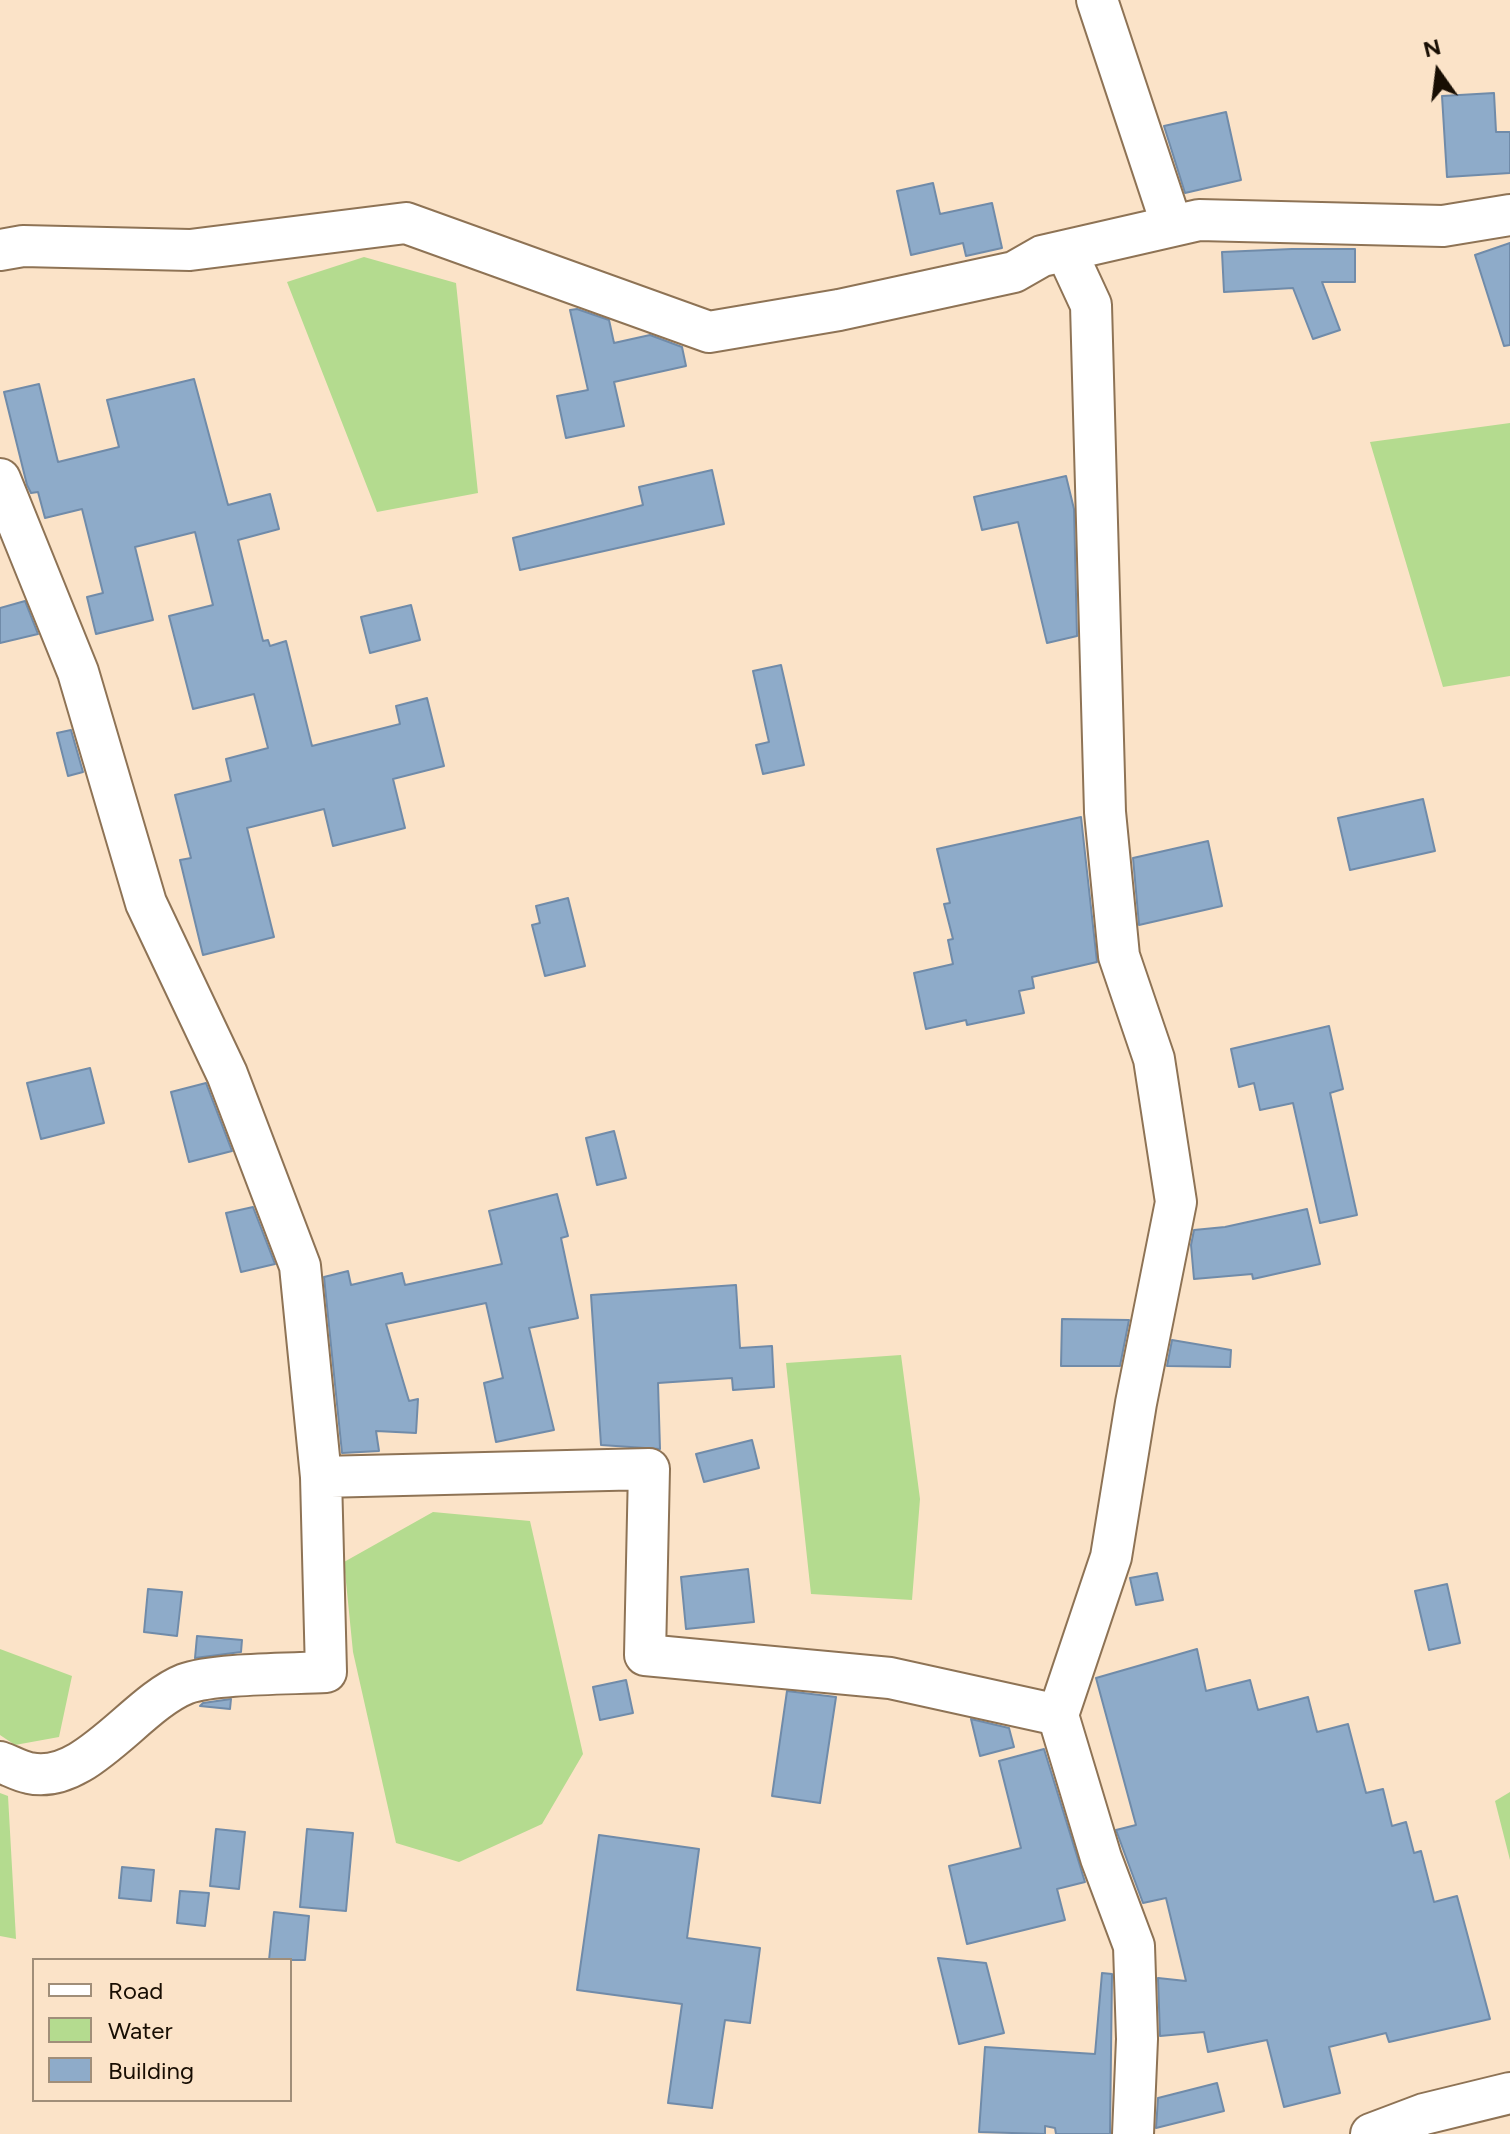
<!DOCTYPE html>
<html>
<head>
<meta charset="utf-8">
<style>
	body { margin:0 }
	#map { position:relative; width:1510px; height:2134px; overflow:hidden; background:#fbe3c8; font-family:Figtree,sans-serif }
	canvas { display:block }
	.legend { position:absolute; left:32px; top:1958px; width:260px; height:144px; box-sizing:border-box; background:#fbe3c8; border:2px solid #a08e79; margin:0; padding:10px 14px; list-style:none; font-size:24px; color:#180e03 }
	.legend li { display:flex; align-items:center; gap:16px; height:40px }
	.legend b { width:40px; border:2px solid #a08e79 }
	.north { position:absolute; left:1398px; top:32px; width:80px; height:80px; -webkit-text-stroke:6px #fbe3c8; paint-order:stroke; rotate:346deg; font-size:22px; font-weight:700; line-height:32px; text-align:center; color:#180e03 }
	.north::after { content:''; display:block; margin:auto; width:28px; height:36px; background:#180e03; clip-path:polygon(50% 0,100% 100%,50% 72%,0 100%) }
</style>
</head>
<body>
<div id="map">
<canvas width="1510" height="2134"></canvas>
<ul class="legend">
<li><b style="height:10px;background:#fff"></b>Road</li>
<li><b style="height:22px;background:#b4db8f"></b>Water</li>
<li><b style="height:22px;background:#8eabc9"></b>Building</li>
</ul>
<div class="north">N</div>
</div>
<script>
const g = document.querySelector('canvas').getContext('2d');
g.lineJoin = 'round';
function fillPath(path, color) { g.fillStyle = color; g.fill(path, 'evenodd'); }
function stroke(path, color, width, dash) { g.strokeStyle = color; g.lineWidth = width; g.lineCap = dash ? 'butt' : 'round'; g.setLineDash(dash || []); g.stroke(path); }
fillPath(new Path2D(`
	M364,257L456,283L478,493L377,512L287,282Z
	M1510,423V676L1443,687L1370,442Z
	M901,1355L920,1499L912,1600L811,1594L786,1363Z
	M433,1512L530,1521L583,1754L542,1824L459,1862L396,1843L353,1652L344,1562Z
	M0,1649L72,1676L59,1737L15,1745L0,1735Z
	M1510,1792V1860L1495,1801Z
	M0,1793L8,1796L16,1939L0,1936Z`), '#b4db8f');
const building = new Path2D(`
	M1494,93L1496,132H1510V173L1447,177L1442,96Z
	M1226,112L1241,180L1185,193L1164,126Z
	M933,183L940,214L992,203L1002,248L966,256L963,243L911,255L897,191Z
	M1510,243V345L1504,346L1475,255Z
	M1292,249H1355V282H1322L1340,330L1313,339L1293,288L1224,292L1222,252Z
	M577,309L609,320L614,343L650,335L682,347L686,366L614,382L624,426L566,438L557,396L588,390L570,310Z
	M194,379L228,505L270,494L279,529L238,540L263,641L268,640L270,646L286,641L312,746L400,724L396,706L427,698L444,766L393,779L405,828L333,846L324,809L247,828L274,937L203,955L180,860L191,858L175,795L231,781L226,759L268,748L254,694L193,709L169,616L213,605L195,532L135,547L153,620L96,634L87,597L103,593L82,509L45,518L38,492L31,493L27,485L4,392L39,384L58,462L119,447L107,400Z
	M712,470L724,524L520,570L513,538L643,505L639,487Z
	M1066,476L1074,509L1077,636L1047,643L1018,522L982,530L974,497Z
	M25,601L38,634L0,643V608Z
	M411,605L420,640L370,653L361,617Z
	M781,665L804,765L763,774L756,745L769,742L753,671Z
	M71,730L83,772L68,776L57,733Z
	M1423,799L1435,851L1350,870L1338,818Z
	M1081,817L1097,962L1032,977L1034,988L1019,991L1024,1013L967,1025L966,1020L926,1029L914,973L953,964L948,940L953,939L944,904L950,903L937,849Z
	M1208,841L1222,906L1139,925L1133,858Z
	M568,898L585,966L545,976L532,925L540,923L536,906Z
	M1329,1026L1343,1089L1330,1093L1357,1215L1320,1223L1293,1103L1260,1110L1254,1083L1239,1087L1231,1049Z
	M90,1068L104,1123L41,1139L27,1083Z
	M206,1083L232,1151L189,1162L171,1092Z
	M614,1131L626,1178L597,1185L586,1138Z
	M557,1194L568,1236L561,1238L578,1318L529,1328L554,1430L496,1442L484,1383L503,1378L486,1303L386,1324L409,1401L418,1399L416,1433L376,1431L379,1451L342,1453L324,1277L348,1271L351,1285L402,1273L405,1285L502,1264L489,1211Z
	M253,1207L275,1264L241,1272L226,1213Z
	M1307,1209L1320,1264L1253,1279L1252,1274L1194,1279L1191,1245L1194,1230L1225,1227Z
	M736,1285L740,1348L772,1346L774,1387L733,1390L732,1378L658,1383L660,1449L601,1445L591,1295Z
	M1062,1319L1129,1320L1120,1366H1061Z
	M1172,1340L1231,1350L1230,1367L1167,1366Z
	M752,1440L759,1468L704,1482L696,1454Z
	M748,1569L754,1622L686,1629L681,1577Z
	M1157,1573L1163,1600L1136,1605L1130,1578Z
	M1447,1584L1460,1643L1429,1650L1415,1591Z
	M148,1589L182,1592L177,1636L144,1632Z
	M197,1636L242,1640L241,1652L195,1658Z
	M1197,1649L1206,1691L1250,1680L1258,1710L1308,1697L1317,1732L1348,1724L1366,1793L1383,1789L1392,1826L1406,1822L1414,1853L1421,1851L1434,1902L1457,1896L1490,2019L1389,2042L1386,2033L1329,2047L1340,2093L1284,2107L1267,2040L1208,2052L1204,2032L1160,2036L1158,1978L1186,1981L1166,1898L1143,1903L1116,1830L1136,1825L1096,1678Z
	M626,1680L633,1713L600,1720L593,1687Z
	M787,1691L836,1697L820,1803L772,1796Z
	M231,1699L230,1709L200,1706L203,1703Z
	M971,1719L1009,1728L1014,1747L980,1756Z
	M1044,1749L1085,1882L1057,1889L1065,1920L967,1944L949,1866L1021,1848L999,1761Z
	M216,1829L245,1832L239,1889L210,1886Z
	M307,1829L353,1833L346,1911L300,1907Z
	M599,1835L699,1849L687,1938L760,1948L750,2023L725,2020L712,2108L668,2103L682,2004L577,1990Z
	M122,1867L154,1870L151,1901L119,1898Z
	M180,1891L209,1893L205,1926L177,1923Z
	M274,1912L309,1916L305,1960H269Z
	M938,1958L986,1963L1004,2033L959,2044Z
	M1102,1973L1112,1974L1110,2134H1056L1055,2128L1045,2126V2134L979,2132L985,2047L1095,2054Z
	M1217,2083L1224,2111L1156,2128L1158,2098Z`);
fillPath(building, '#8eabc9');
stroke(building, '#708ba9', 2);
const street = new Path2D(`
	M1097,0L1172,226
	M0,250L23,246L190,250L406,223L709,332L839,310L1014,272L1042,256L1199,220L1443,226L1510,215
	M0,479L78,672L146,903L227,1074L300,1266L321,1477L649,1469L645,1655L890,1678L1058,1715L1101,1858L1134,1946L1137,2039L1133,2134
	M1058,1715L1111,1557L1136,1403L1176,1202L1154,1059L1119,956L1105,812L1091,305L1066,251
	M0,1762C9,1765 19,1771 29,1773C85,1786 135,1704 185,1684C214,1673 292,1674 326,1672L321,1477
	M1371,2134L1424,2114L1510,2093`);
stroke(street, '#8e7355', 44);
stroke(street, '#fff', 40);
</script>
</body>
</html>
